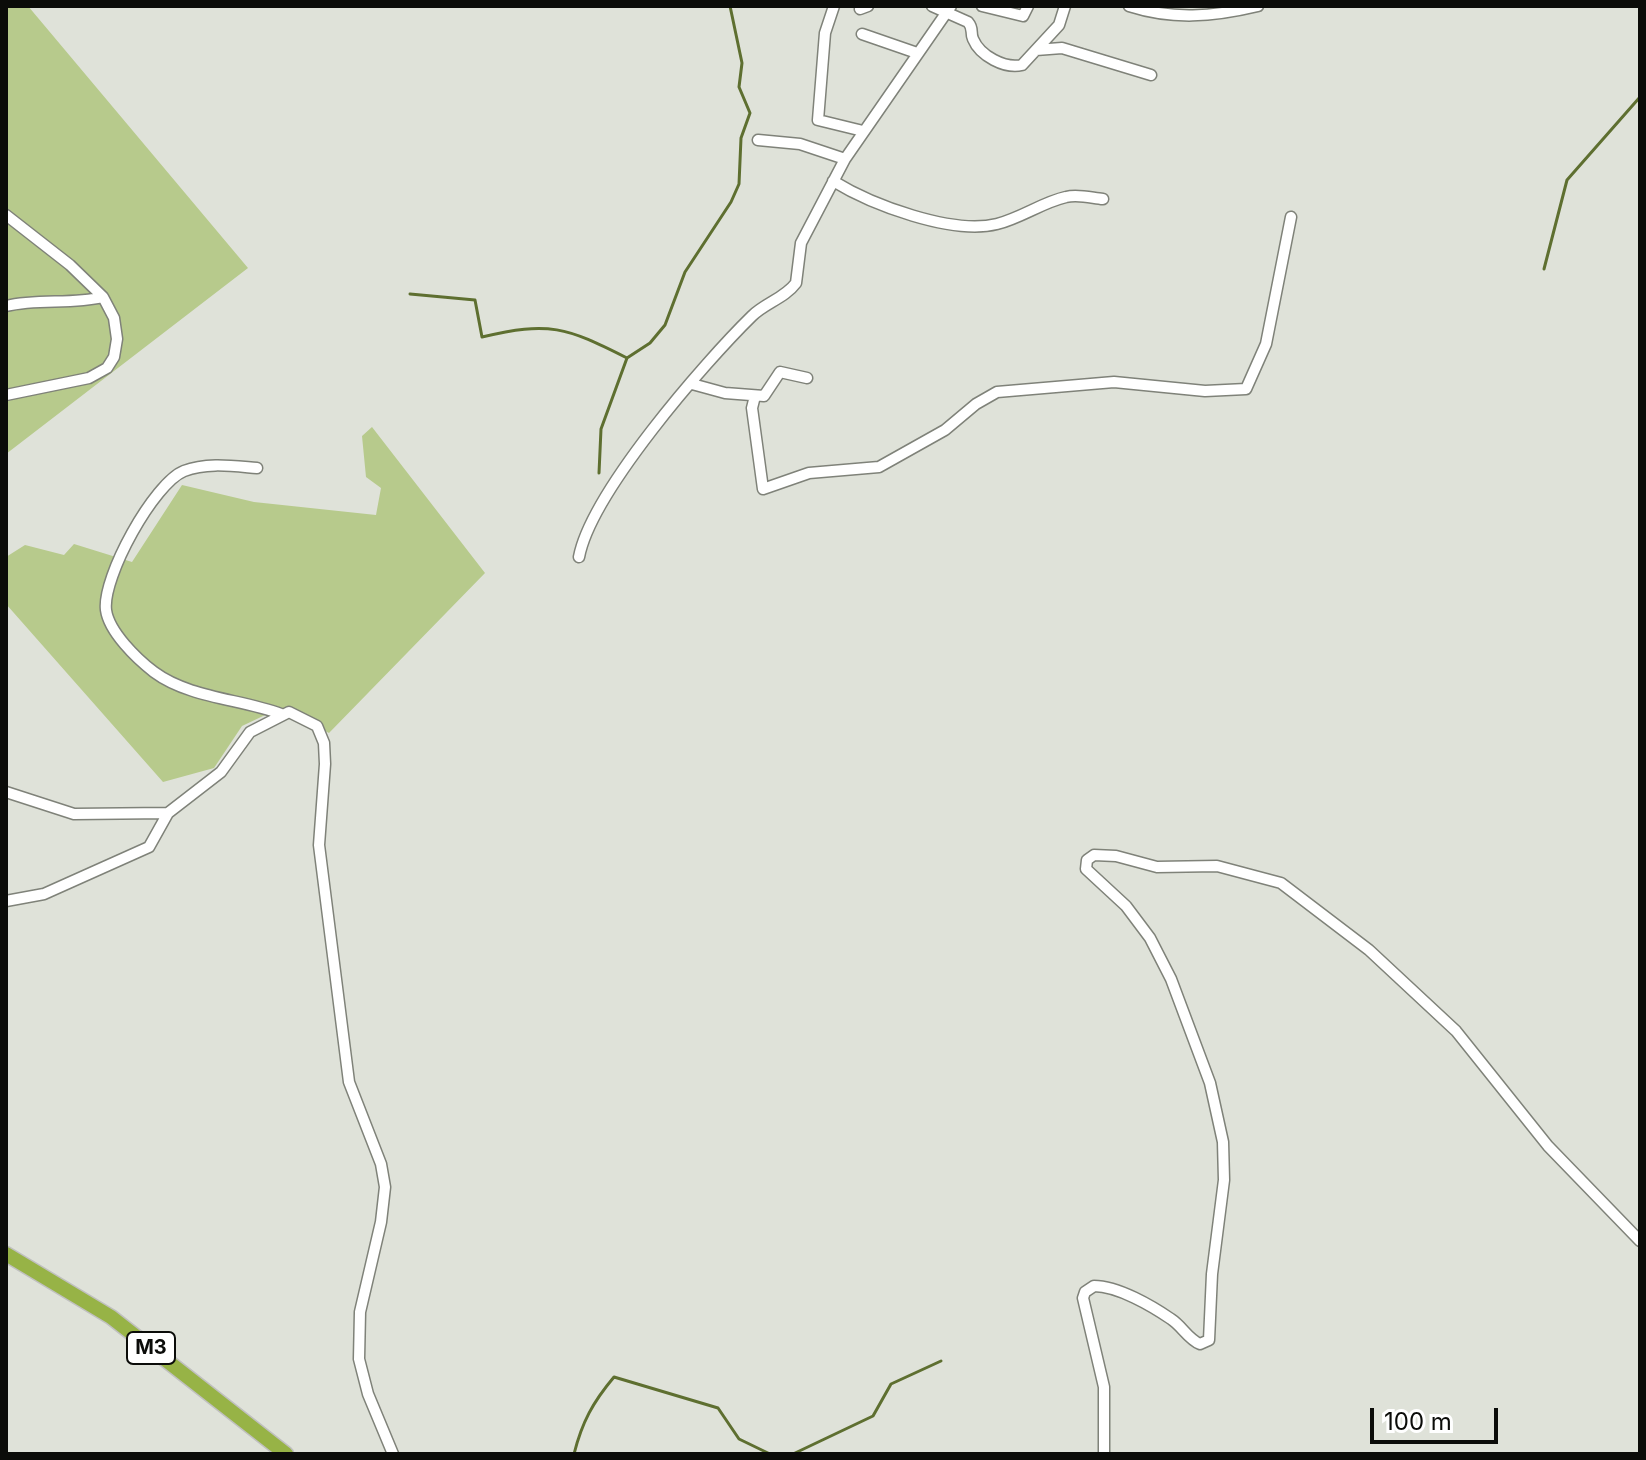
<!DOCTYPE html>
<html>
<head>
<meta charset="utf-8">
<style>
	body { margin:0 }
	#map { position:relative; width:1646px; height:1460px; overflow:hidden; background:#dfe2d9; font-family:Inter,sans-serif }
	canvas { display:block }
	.frame { position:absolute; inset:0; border:8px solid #0b0c09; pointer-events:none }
	.scale { position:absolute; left:1370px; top:1408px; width:128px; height:36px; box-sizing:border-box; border:4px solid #0b0c09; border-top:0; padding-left:10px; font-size:24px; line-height:28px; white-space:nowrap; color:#0b0c09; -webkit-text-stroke:6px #fff; paint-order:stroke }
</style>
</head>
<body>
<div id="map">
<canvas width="1646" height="1460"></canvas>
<div class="frame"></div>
<div class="scale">100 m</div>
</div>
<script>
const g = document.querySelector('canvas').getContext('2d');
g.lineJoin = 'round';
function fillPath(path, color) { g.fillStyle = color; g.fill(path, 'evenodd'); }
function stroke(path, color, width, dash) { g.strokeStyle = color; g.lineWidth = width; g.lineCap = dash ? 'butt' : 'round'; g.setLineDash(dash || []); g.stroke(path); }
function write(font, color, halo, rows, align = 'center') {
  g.font = font + ' Inter,sans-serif'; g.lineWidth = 8; g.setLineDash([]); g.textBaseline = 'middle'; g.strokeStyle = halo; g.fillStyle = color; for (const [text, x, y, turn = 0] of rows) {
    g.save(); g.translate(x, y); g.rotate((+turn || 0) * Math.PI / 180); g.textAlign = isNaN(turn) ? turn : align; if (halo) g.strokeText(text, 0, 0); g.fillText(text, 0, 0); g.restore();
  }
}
fillPath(new Path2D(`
	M6,6H28L248,268L6,454Z
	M372,427L485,573L329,733L280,708L242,726L214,768L163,782L6,604V557L25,545L64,555L74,544L132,562L182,485L254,502L376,515L381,488L366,477L362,436Z`), '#b7ca8c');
stroke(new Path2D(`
	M1544,269L1567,180L1640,97
	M410,294L475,300L482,337C549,321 566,327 627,358
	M599,473L601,429L627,358L650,343L665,325L685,272L731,202L739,184L741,138L750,113L739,87L742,63L730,6
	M574,1454C582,1422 593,1402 614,1377L718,1408L739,1439L770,1454
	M793,1454L873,1416L891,1384L941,1361`), '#5e6f30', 3);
const minor = new Path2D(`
	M834,6L825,33L818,120L863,131
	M932,6L968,22C974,29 970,32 973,39C980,56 1005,69 1022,65L1059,25L1065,6
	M982,6L1023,16L1028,6
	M1129,6C1173,20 1212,17 1258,6
	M860,9L868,6
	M862,34L917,53
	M1036,50L1062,48L1151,75
	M758,140L800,144L845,159
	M833,181C872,205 952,235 997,224C1021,218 1043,202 1066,197C1078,194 1092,198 1103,199
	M6,215L70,265L103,297
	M6,306C39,298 71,305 103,297L114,318L117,339L114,357L107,368L89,378L6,395
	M692,384L725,393L764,396L780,372L807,378
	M755,396L752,408L763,489L809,473L879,467L945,430L976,404L997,392L1114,382L1205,391L1246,389L1266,344L1291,217
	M257,468C233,466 207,462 184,471C154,483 102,577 106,610C109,632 137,659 154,672C189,698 241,699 281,714
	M579,557C591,493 704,363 752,316C765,303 785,298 796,283L801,243L845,159L951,6
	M6,792L74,814L168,813
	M6,901L44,894L149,847L168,813L221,772L250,732L289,712L317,726L324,743L325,764L319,845L349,1082L381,1164L385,1187L381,1222L360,1312L359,1359L368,1394L393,1454
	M1104,1454V1387L1083,1298L1085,1292L1094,1286C1118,1286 1152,1306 1171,1319C1182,1326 1188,1339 1200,1344L1209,1340L1212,1274L1224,1180L1223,1142L1210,1083L1171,979L1150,938L1126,906L1086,869L1087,860L1094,855L1116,856L1157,867L1217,866L1281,883L1369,950L1456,1031L1548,1146L1640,1241`);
const highway = new Path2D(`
	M6,1254L111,1317L286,1454`);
stroke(minor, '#7f8279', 13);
stroke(highway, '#c0c0bf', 17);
stroke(minor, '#fff', 10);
stroke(highway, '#97b346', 14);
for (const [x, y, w] of [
	[151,1348,48]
]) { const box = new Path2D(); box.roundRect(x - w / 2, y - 16, w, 32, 6); g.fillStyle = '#fff'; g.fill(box); stroke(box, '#0b0c09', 2); }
write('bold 20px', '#0b0c09', null, [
	["M3",151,1348]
]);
</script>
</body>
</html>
